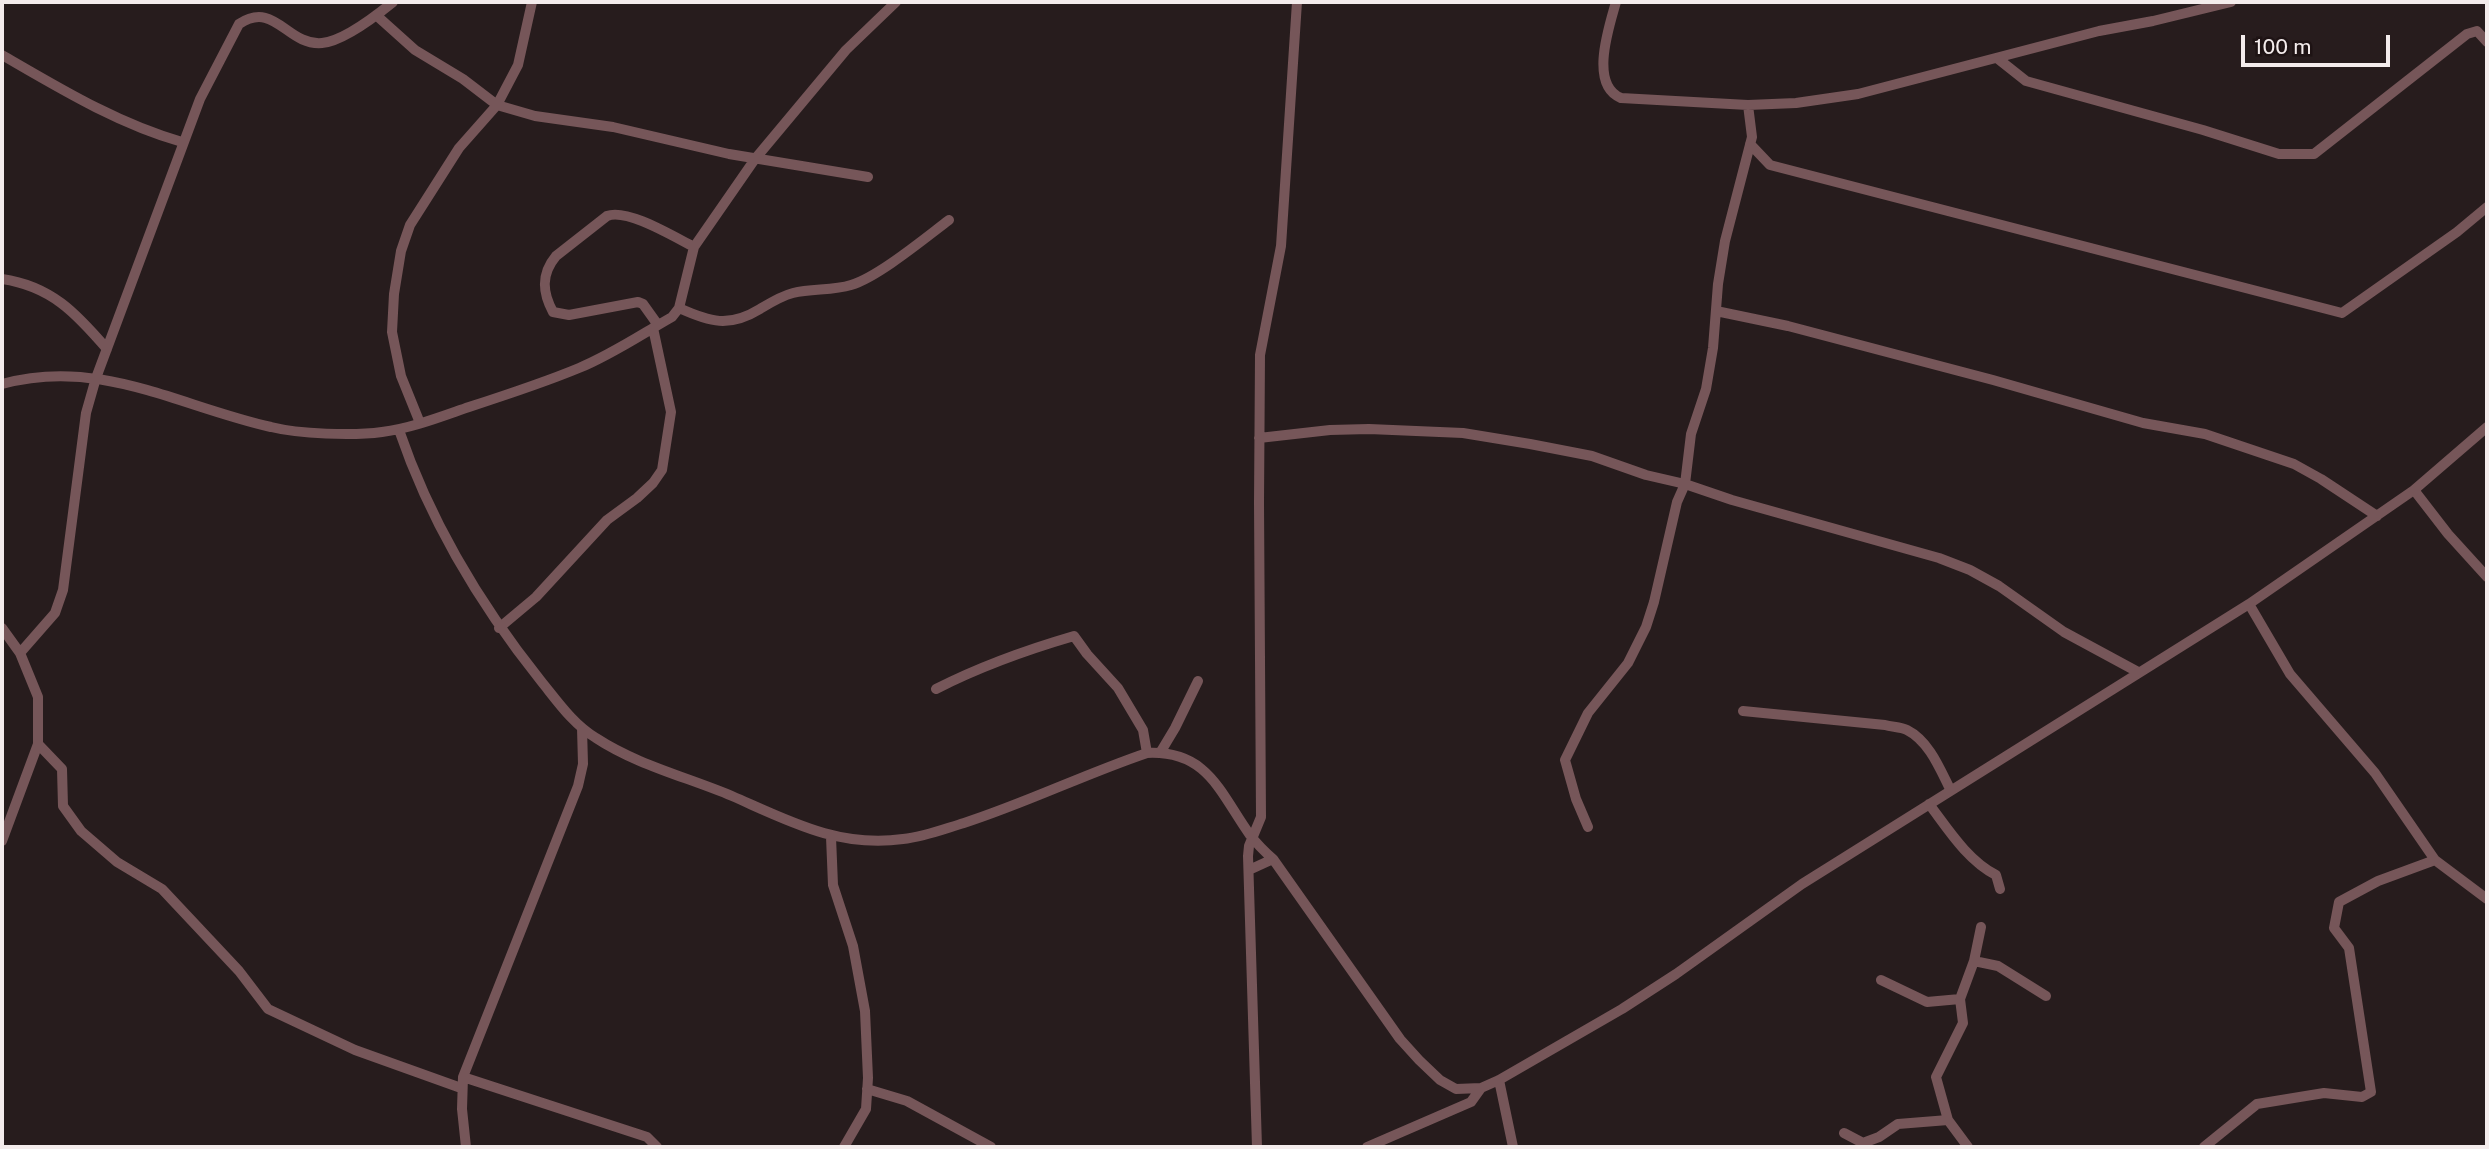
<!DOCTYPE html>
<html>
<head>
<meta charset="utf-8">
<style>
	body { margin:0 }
	#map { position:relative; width:2489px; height:1149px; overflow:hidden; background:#271c1d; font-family:"Public Sans",sans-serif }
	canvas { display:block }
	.frame { position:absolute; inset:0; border:4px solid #f4ecec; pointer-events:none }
	.scale { position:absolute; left:2241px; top:35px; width:149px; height:32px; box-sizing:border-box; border:4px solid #f4ecec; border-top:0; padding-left:9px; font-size:21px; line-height:24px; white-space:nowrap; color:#f4ecec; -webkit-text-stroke:5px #1e1314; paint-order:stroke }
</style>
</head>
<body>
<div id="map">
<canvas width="2489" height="1149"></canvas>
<div class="frame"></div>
<div class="scale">100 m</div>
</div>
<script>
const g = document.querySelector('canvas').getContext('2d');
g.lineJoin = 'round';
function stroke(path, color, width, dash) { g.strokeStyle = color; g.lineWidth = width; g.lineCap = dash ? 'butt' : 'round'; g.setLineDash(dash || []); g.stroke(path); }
stroke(new Path2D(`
	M1616,2C1609,27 1589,85 1621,98L1748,105L1796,103L1858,94L2099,31L2153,21L2231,2
	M376,15L415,50L463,79L497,105L535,116L613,127L729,154L868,177
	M2,55C59,88 118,124 182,142
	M1997,58L2026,81L2203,130L2279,154H2314L2467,34L2477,31L2487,42
	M1750,144L1770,165L2342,313L2457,232L2487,207
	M2,279C51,286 76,313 107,349
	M679,308C710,322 729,328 760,309C770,303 781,296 793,293C812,288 832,291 851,285C878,277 925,238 949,220
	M1716,311L1788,326L1993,380L2143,423L2205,434L2294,464L2321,479L2377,516
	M658,325L643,304L638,302L569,315L553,312C542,292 541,274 556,256L607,216C627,208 674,237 694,247
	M2,384C99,357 178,406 271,427C299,434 353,436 382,432C412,428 440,417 469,407C506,395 543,383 579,368C611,355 642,334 672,317L679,308L694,247L755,159L846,50L896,2
	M420,423L401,376L392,332L394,294L401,251L410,225L459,148L497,105L518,65L532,2
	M399,430C430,521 481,606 541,681C558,702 573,724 596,738C637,765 687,777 732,796C789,821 838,848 903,839C924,837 944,829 964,823C1026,803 1085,774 1147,753C1208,750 1220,793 1250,835C1257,844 1265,852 1273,859L1400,1039L1419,1060L1440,1080L1456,1089L1481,1088L1499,1080L1622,1009L1676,974L1802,884L2249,604L2414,490L2487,427
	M1259,438L1330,430L1369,429L1463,433L1530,444L1592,456L1646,475L1685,484L1732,500L1939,558L1970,570L1999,586L2064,632L2138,672
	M2414,490L2448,534L2487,577
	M2249,604L2290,674L2375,773L2435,860L2487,899
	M2,628L20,653L55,613L63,590L86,413L96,378L200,99L239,24C275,0 287,46 322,43C343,41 377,15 393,2
	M499,628L536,597L607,520L637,498L653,483L662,470L671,412L653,328
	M936,689C981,666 1026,650 1074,636L1087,654L1118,688L1143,730L1147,753
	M1743,711L1885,725C1892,727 1901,727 1907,730C1929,741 1940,769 1950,789
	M38,744L62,769L63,806L81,831L117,862L162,889L239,971L268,1009L355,1050L461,1088
	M1160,753L1175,728L1198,681
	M1929,804C1948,829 1967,860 1996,875L2000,889
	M1588,827L1576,799L1565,760L1588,713L1628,663L1646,627L1654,602L1677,502L1685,484L1691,434L1706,389L1713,348L1718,284L1725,241L1752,137L1748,105
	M831,837L833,885L853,946L865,1011L868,1078L866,1109L844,1147
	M2,841L38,744V697L20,653
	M1249,870L1273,859
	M1974,961L1998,966L2046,996
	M1881,980L1927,1002L1960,999
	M463,1077L647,1137L657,1147
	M1499,1080L1513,1147
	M867,1089L907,1101L991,1147
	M1844,1133L1863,1143L1879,1137L1898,1124L1948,1120
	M466,1147L462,1109L463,1077L578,786L583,764L582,728
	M1257,1147L1248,856L1249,846L1261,817L1259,503L1260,355L1281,246L1297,2
	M1367,1147L1471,1102L1481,1088
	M1968,1147L1948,1120L1936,1077L1963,1023L1960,999L1974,961L1981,927
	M2204,1147L2257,1104L2324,1093L2362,1097L2371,1092L2349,948L2334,928L2339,902L2378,881L2435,860`), '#765659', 10);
</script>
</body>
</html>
